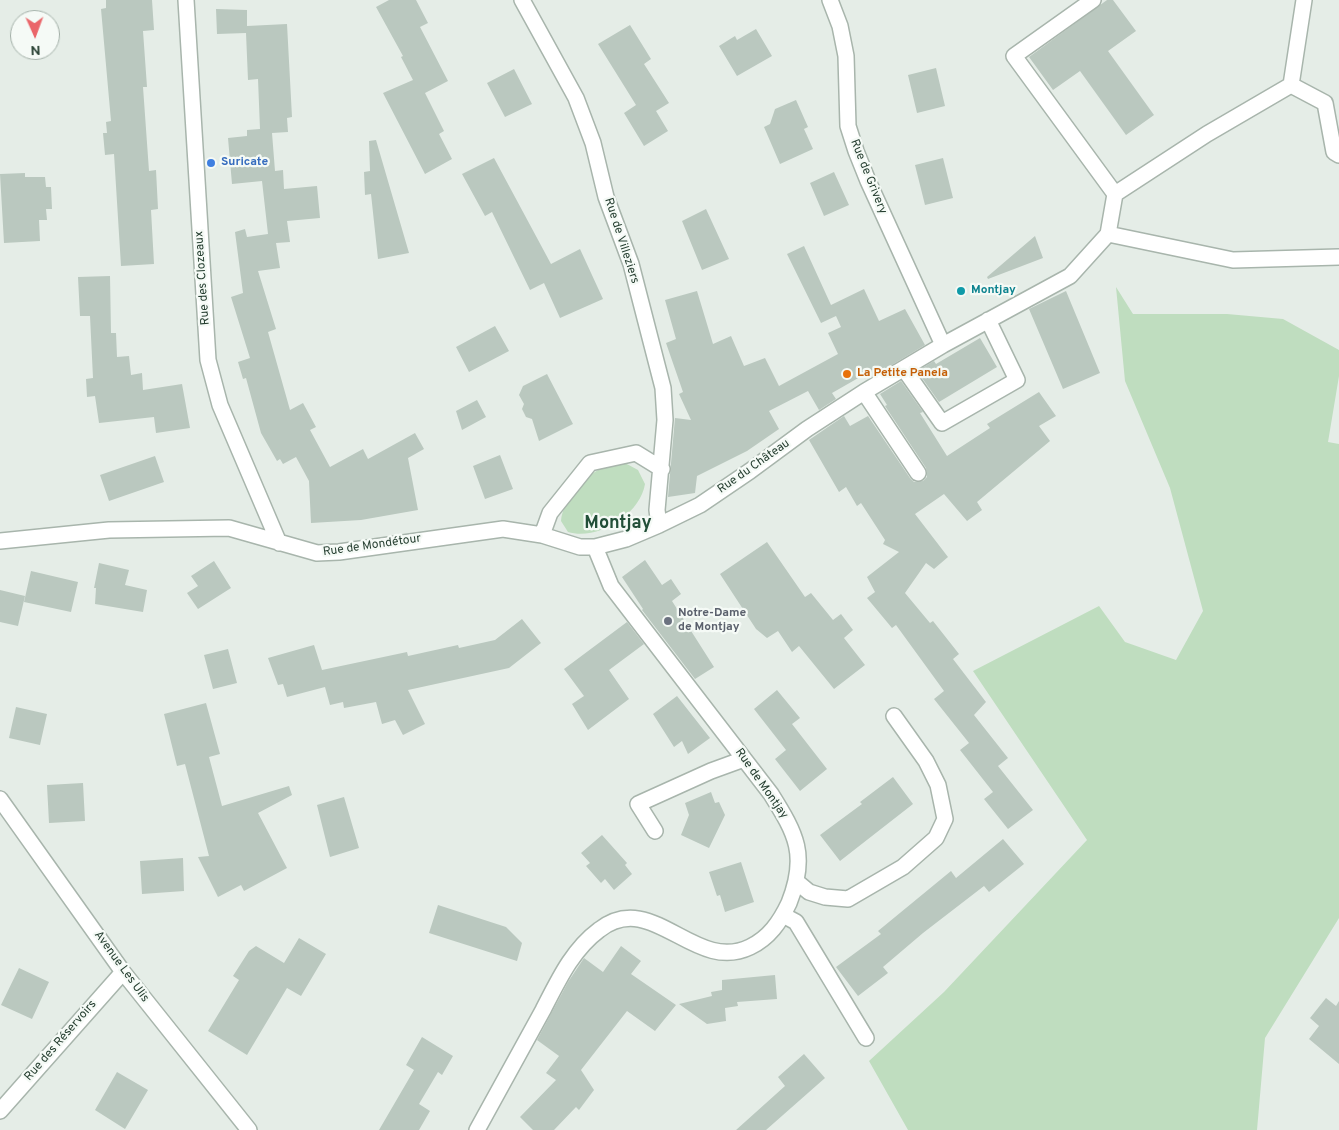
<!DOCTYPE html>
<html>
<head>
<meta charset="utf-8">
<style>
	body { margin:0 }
	#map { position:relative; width:1339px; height:1130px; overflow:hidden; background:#e5ede7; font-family:Overpass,sans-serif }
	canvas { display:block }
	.north { position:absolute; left:10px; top:10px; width:50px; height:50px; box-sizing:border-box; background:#f5faf6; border:1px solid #a2afa7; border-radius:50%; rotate:178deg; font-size:14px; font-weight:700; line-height:20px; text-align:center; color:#253e30 }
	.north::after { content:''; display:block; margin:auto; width:18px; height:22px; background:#ea666a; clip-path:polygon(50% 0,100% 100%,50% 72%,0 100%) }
</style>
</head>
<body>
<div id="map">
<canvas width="1339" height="1130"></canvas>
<div class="north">N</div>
</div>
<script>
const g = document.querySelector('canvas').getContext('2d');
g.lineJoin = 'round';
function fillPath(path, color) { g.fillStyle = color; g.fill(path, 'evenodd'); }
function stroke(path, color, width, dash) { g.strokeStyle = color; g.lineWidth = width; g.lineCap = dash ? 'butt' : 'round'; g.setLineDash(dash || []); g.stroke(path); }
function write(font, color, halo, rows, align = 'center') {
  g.font = font + ' Overpass,sans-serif'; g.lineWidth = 4.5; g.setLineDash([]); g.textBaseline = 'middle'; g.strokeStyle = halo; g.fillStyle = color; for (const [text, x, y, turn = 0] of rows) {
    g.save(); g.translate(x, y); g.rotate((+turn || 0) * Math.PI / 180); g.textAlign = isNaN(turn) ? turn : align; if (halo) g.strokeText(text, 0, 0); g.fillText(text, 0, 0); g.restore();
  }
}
fillPath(new Path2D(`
	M1116,287L1133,314H1227L1283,319L1339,350V376L1328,442L1339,444V918L1265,1038L1257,1130H908L869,1061L944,992L1087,840L973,671L1099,606L1125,642L1176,660L1203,611L1170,488L1125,381Z
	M625,463L638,470L645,484C640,515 597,541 568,532L561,521C563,500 583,477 602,468C609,464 618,464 625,463Z`), '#bfddbf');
fillPath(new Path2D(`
	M106,0H152L154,30L143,31L147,87H143L149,171L156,170L158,209L151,210L154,264L121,266L114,154L105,155L103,133H107L106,122L111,121L101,9L106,8Z
	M389,0H416L428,23L420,27L448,81L425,93L444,131L439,134L452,159L425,174L383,93L413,80L401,57L403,56L376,7Z
	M1107,0H1113L1136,31L1108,51L1154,115L1126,135L1080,71L1053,90L1029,57Z
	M216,9L247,10V26L287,24L292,117L287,118L288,132L272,133L275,171L283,170L284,189L317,186L320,218L287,221L290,242L276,243L280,268L258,271L276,329L268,332L290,410L303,403L316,427L310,430L330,467L363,449L368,459L415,433L424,449L408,458L418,510L361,520L311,523L309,481L296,457L283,464L280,459L277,461L261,433L246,378L243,379L238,362L250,358L231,297L243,293L235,232L245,229L247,237L268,234L262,181L232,184L228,138L247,136V130L260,129L258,79L248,80L246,33L217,34Z
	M630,25L651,59L644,64L669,103L656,111L668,131L644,146L624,113L636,105L598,44Z
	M756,29L772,56L737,76L719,46L735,36L737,40Z
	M936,68L945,106L917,113L908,75Z
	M514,69L532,104L505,117L487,83Z
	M796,100L808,127L804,129L813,149L780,164L764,127L770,124L775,109Z
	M376,140L409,253L378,259L371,194L365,195L364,172L370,171L369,141Z
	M494,158L551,264L580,249L603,299L560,318L544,283L530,290L492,212L485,216L462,174Z
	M943,158L953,198L925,205L915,165Z
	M834,172L849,205L824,216L810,183Z
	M25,173V177H45L46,187H51L52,209H46L47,220H39L40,241L4,243L0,174Z
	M706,209L729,259L702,270L682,221Z
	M1035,236L1043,258L988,279L987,277Z
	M804,246L831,305L864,289L879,321L905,309L925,345L870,378L867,373L832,393L836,399L819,410L808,391L769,411L779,429L747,451L697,476L695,493L668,497L675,418L691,420L679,394L683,392L666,343L676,339L665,300L697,291L713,344L731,336L744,366L765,358L779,386L838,354L828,333L841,327L836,316L821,323L787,254Z
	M110,276L111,333H116L117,357L129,356L131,375L142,373L143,390L182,384L190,428L156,433L154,417L99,423L95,396L87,397L86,379L93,378L90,316H80L78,277Z
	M1066,291L1100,373L1063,389L1029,309Z
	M495,326L509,351L469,372L456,347Z
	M980,338L997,367L939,402L917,371L934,361L936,364Z
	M547,374L573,424L539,441L532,419L526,417L522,409L524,404L519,395L523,386Z
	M901,381L923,412L920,413L947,456L990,428L987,424L1039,392L1056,416L1039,426L1050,441L977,502L982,510L967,521L944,494L915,514L948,557L934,569L926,563L905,593L930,623L933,621L959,654L953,659L986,702L974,715L1008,758L998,766L1033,810L1008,829L984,799L993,792L960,750L969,743L934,699L944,691L896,625L892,628L867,598L875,592L867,577L899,552L883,544L885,540L861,503L857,506L846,487L839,492L809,440L844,416L850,426L868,416L910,478L914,482L923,481L927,477L926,468L885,406L887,405L880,394Z
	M477,400L486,417L462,430L456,411Z
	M500,455L513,489L485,499L473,466Z
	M155,456L164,482L109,501L100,475Z
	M767,542L805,597L811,593L833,620L841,614L853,630L844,638L865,665L834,689L799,646L792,652L778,631L767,638L756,629L720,574Z
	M645,560L662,585L671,579L681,594L672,601L714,667L695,679L642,610L643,609L622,577Z
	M214,561L231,588L198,609L187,593L198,586L191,576Z
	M99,563L129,570L125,585L147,590L143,612L95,604L96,588H94Z
	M31,571L78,582L71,612L24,602Z
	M0,590L25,596L18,626L0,622Z
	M522,619L541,643L509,668L408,690L425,724L403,735L395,720L382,724L376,702L344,708L343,702L330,705L325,687L287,697L283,684L278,685L268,658L314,645L322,670L407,652L408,656L458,645L459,648L495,640Z
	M627,622L644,644L609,670L629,699L588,730L572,704L584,696L564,669Z
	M228,649L237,683L213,689L204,655Z
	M777,690L800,718L792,724L827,769L800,791L775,759L786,750L754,709Z
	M677,696L710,738L688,754L682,741L674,747L653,714Z
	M206,703L220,754L209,757L222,806L289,786L292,795L258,813L287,868L244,891L241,885L218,897L198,857L209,856L185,764L177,766L164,714Z
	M16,707L47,714L40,745L9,738Z
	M893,777L913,804L840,861L820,835L862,804L860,802Z
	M83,783L85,821L49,823L47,785Z
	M711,792L715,803L719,802L725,815L709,848L681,835L689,815L685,803Z
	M344,797L359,848L330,857L317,805Z
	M602,835L627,863L625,865L632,874L614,890L605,879L601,883L586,866L590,863L581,853Z
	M1003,839L1024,864L989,892L984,886L923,933L883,967L888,973L858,996L836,967L881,934L878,931L951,871L956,878Z
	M183,858L184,891L142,894L140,861Z
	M741,862L754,902L725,912L720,895L717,896L709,872Z
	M438,905L506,927L522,943L517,961L429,933Z
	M299,938L326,954L301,996L287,988L247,1055L208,1031L239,980L233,976L249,951L256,946L284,963Z
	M621,946L641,961L631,974L676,1005L655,1031L627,1011L581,1070L594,1090L579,1110L576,1107L554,1130H533L520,1117L556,1080L546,1073L559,1056L537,1040L568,982L584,958L603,972Z
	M19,968L49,982L32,1019L1,1005Z
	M775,975L777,999L737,1002L738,1006L725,1008L726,1021L707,1024L679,1004L712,996L711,992L722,990V980Z
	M1326,998L1336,1006L1339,1001V1064L1309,1039L1319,1026L1310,1018Z
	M422,1037L453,1056L442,1075L438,1072L419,1104L430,1111L419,1130H379L414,1070L406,1065Z
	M804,1054L825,1078L766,1130H736L785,1086L778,1077Z
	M117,1072L148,1090L125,1129L95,1110Z`), '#bac8bf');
const minor = new Path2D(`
	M186,0L208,360L220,405L279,543
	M522,0L576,98L593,143L606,197L631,264L663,388L665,420L657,510L659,525
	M830,0L840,26L846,56L848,126L856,151L868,181L943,345
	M1093,0L1014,56L1115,194
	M1291,85L1325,103L1334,152L1339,155
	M1108,234L1233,260L1339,257
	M904,369L942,423L1017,380L988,320
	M864,392L918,473
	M542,535L550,513L590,463L636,453L662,469
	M0,541L109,530L229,528L317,553L339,552L503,529L542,535L580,547H595L626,539L659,525L700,505L750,471L807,429L864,392L943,345L1070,276L1108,234L1115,194L1207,134L1291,85L1304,0
	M0,799L123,972L249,1130
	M655,831L638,804L711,771L744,759
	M797,882L809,892L825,897L848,899L903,867L936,838L945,819L938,785L926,761L894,716
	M783,915L796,922L866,1038
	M0,1111L123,972
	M477,1130C499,1090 521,1050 543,1010C558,981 572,950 599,930C652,888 694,974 750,947C769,938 780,922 789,903C808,855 796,834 771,794L611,586L595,547`);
stroke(minor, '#a8b5ac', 18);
stroke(minor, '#fff', 15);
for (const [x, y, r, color] of [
	[211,163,5,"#3f7fe0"],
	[961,291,5,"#0f9aa8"],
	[847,374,5,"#e8710a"],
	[668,621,5,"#6b7280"]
]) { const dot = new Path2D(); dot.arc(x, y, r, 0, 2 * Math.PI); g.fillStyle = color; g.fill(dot); stroke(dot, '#f5faf6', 2); }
write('bold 12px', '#366cbe', '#f5faf6', [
	["Suricate",221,163]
], 'left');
write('12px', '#253e30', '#f5faf6', [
	["Rue de Grivery",868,177,68],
	["Rue de Villeziers",621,241,72],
	["Rue des Clozeaux",203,278,-94],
	["Rue du Château",754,467,-35],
	["Rue de Mondétour",372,546,-8],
	["Rue de Montjay",761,784,55],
	["Avenue Les Ulis",121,967,54],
	["Rue des Réservoirs",61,1041,-49]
]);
write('bold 12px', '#0d838f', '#f5faf6', [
	["Montjay",971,291]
], 'left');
write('bold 12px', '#c56008', '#f5faf6', [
	["La Petite Panela",857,374]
], 'left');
write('bold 12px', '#5b616d', '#f5faf6', [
	["Notre-Dame",678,614],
	["de Montjay",678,628]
], 'left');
write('bold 18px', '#224f38', '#f5faf6', [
	["Montjay",618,524]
]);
</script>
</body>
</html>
